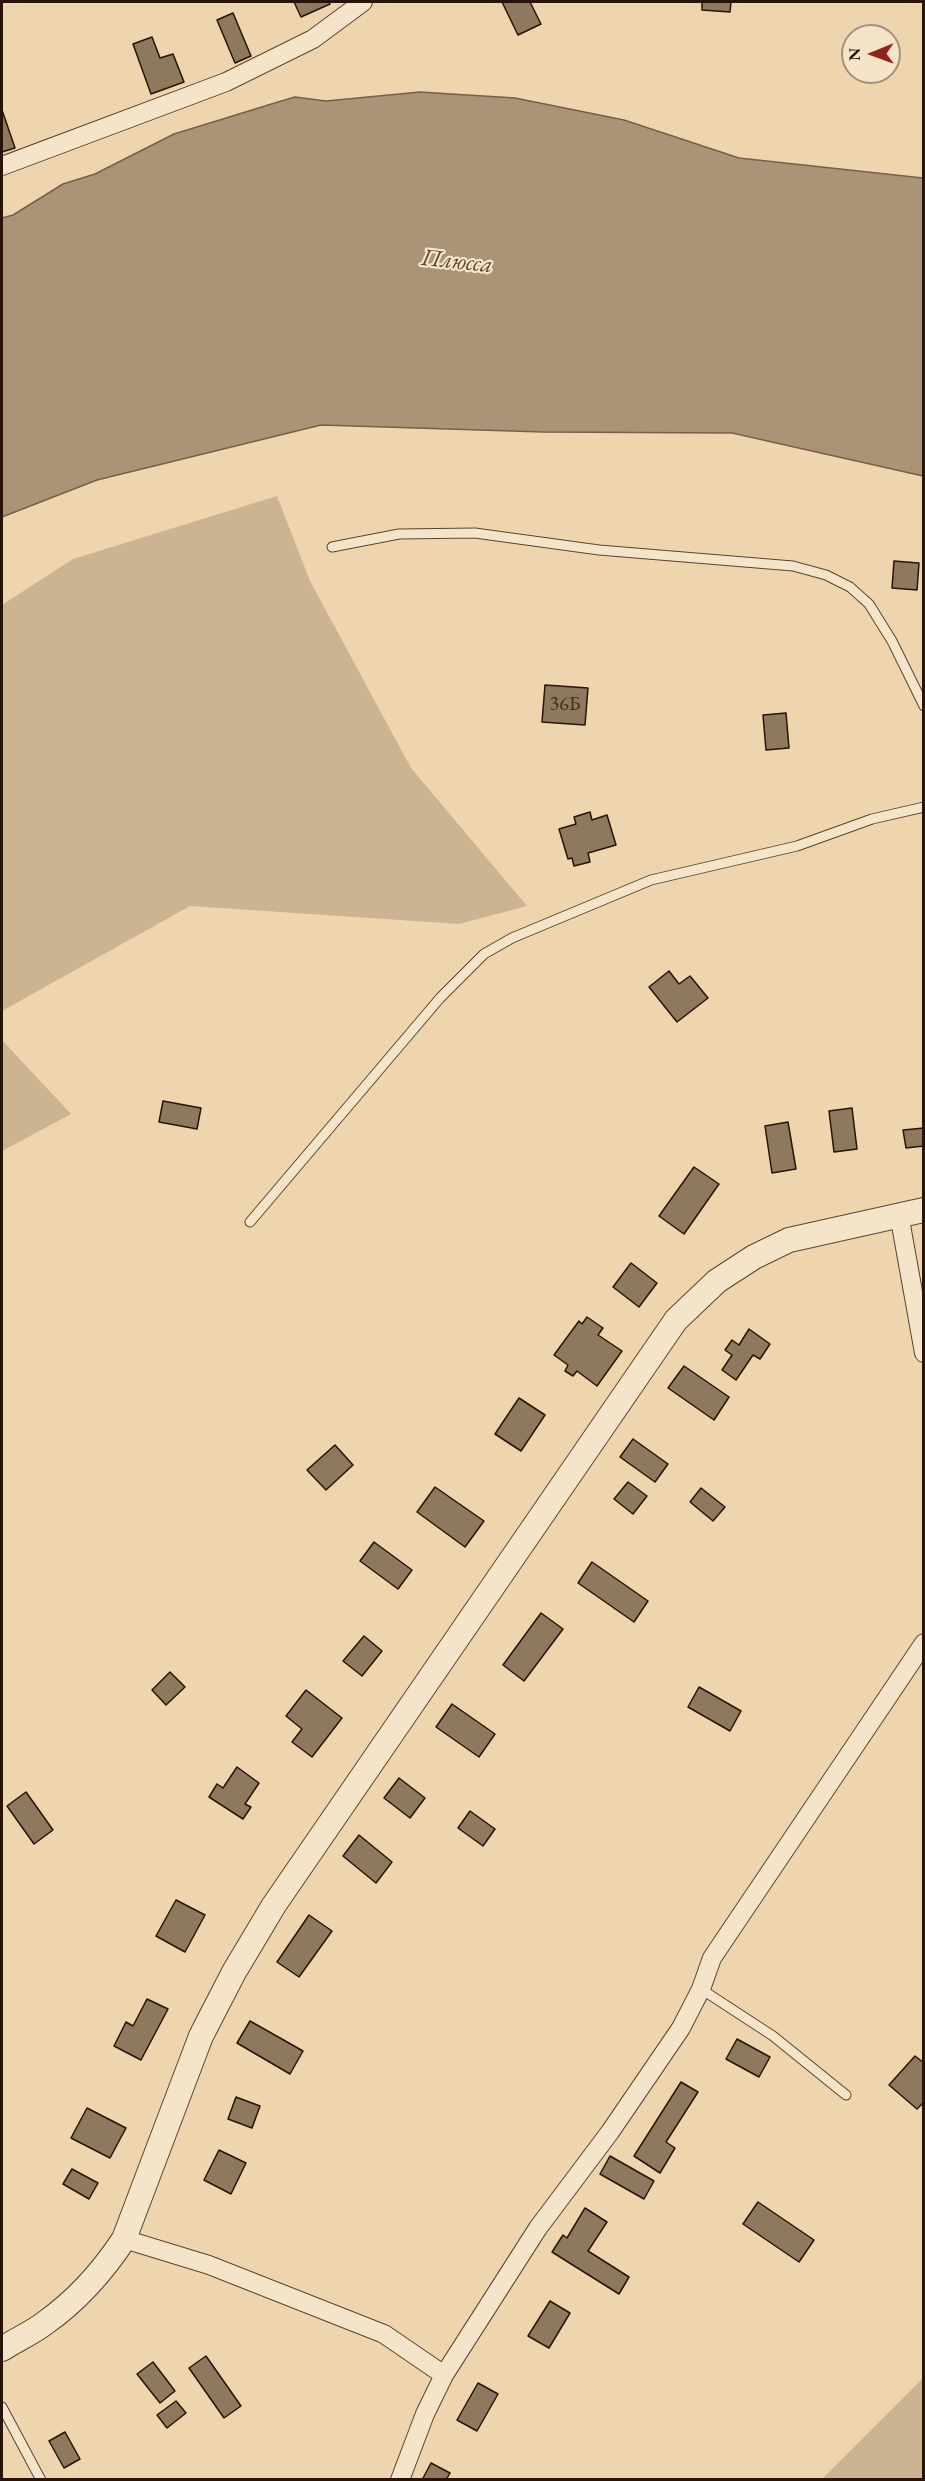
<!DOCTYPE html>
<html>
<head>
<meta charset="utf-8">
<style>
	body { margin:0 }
	#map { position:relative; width:925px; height:2481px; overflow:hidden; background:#eed5ae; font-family:"EB Garamond",serif }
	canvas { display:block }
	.frame { position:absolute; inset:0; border:3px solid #271308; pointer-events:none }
	.north { position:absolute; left:841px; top:24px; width:60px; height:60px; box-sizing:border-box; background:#f4e4ca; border:2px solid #a2907c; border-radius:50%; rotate:269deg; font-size:16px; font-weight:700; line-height:24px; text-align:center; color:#271308 }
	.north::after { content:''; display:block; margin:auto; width:21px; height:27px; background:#8f2418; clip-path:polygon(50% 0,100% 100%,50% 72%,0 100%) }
</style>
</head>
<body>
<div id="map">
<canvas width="925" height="2481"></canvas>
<div class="frame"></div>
<div class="north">N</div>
</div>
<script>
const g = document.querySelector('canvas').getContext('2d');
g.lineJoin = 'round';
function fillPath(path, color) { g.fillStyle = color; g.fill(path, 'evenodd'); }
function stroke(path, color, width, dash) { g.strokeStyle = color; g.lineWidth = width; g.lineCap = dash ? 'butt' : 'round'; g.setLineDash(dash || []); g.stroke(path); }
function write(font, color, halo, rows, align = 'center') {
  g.font = font + ' "EB Garamond",serif'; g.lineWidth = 4.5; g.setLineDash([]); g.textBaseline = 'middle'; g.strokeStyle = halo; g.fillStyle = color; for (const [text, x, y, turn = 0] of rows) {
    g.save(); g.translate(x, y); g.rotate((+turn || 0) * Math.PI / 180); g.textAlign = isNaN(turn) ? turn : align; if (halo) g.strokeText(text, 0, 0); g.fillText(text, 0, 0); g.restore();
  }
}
fillPath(new Path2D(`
	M277,496L310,581L411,768L527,906L459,924L190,906L2,1011V605L73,559Z
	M2,1040L71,1114L2,1151Z
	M923,2378V2479H822Z`), '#ccb492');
const water = new Path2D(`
	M420,92L515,98L624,120L739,158L923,178V476L732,433L543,432L321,425L97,480L2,517V218L13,215L63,184L95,174L174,134L278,102L295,97L326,101Z`);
fillPath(water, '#aa9376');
stroke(water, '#76604a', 1.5);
const building = new Path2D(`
	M294,2H329L330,4L301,17Z
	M502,2H530L541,24L518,35Z
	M702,2H731L730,12L702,10Z
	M233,13L251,56L235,63L217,20Z
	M152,37L160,58L173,54L184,82L151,94L133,44Z
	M2,110L15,148L2,152Z
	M894,561L919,563L917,590L892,588Z
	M545,685L588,688L585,725L542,722Z
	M786,713L789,748L766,750L763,715Z
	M590,812L592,820L607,815L616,845L588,853L590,862L574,866L572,858L568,859L559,829L576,824L574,817Z
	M669,971L679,984L690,976L708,998L677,1022L649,987Z
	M163,1101L201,1108L197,1129L159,1122Z
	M852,1108L857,1149L834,1152L829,1111Z
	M788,1122L796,1169L772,1173L765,1126Z
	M924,1128V1146L906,1148L903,1130Z
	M694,1167L719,1184L684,1234L659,1216Z
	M631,1263L657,1283L639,1307L613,1287Z
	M587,1317L603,1328L598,1335L622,1351L597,1386L577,1371L573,1376L565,1371L568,1365L554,1355L579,1321L582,1324Z
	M749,1329L770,1344L760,1359L753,1355L736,1380L722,1370L732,1355L725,1350L732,1340L739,1345Z
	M684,1366L729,1397L714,1420L668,1388Z
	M519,1398L545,1415L521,1451L495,1434Z
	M633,1439L668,1464L655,1482L620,1457Z
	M335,1445L353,1465L326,1490L307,1470Z
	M628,1482L647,1496L633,1514L614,1499Z
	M435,1487L484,1521L465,1547L417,1512Z
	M701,1488L725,1507L713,1521L690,1502Z
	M374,1542L412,1570L398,1589L360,1561Z
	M592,1562L648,1601L634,1622L578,1583Z
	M541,1613L563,1629L524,1681L503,1665Z
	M364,1636L382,1651L362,1676L343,1661Z
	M170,1672L185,1687L166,1705L152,1690Z
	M699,1687L741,1711L730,1731L688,1707Z
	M306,1690L342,1718L312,1757L292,1742L302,1729L286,1716Z
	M452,1704L495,1734L479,1757L436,1727Z
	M237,1767L259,1783L245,1804L251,1807L243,1819L209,1797L217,1784L223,1788Z
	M399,1778L425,1798L410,1818L384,1798Z
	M26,1792L53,1830L34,1844L7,1806Z
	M470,1811L495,1829L483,1846L458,1828Z
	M359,1835L392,1862L376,1883L343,1856Z
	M176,1900L205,1915L185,1952L156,1936Z
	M309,1915L332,1931L299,1977L277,1962Z
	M147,1999L168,2009L141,2060L114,2046L126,2022L133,2026Z
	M250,2021L303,2051L290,2074L237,2043Z
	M737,2039L770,2057L759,2077L726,2059Z
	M915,2056L924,2063V2102L917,2109L889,2085Z
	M681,2082L698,2092L666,2142L675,2148L660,2173L634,2156Z
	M236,2097L260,2106L252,2128L228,2119Z
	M87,2108L126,2128L110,2158L71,2138Z
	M219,2150L246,2163L231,2194L204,2180Z
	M610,2156L654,2181L644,2199L600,2174Z
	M72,2169L98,2183L89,2199L63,2184Z
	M758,2202L814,2240L799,2262L743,2224Z
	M585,2208L607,2222L588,2251L629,2277L619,2294L552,2252L563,2235L567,2238Z
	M550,2301L570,2313L549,2348L528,2336Z
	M206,2356L241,2406L224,2418L189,2368Z
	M153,2362L175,2391L160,2403L137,2374Z
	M478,2383L498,2394L477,2431L457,2420Z
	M176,2401L186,2413L167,2428L157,2415Z
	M65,2432L80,2459L64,2468L49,2441Z
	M431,2463L450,2473L446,2480H422Z`);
fillPath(building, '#8e785e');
stroke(building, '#271308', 1.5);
const service = new Path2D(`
	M332,547L399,534L475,533L599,550L793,566L826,575L850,587L869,604L892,641L924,706
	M250,1222L440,998L484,954L512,938L651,880L797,846L872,819L924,807
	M701,1989L773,2036L846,2095
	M2,2407L41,2480`);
const minor = new Path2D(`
	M2,166L226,82L313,39L363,2
	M899,1214L924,1353
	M124,2239L209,2265L384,2334L444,2375
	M400,2480L425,2414L444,2375L538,2228L610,2132L681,2028L701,1989L712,1958L924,1643`);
const tertiary = new Path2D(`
	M2,2349C16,2340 32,2333 45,2323C76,2301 103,2271 124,2239L201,2036L234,1972L274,1905L676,1320L717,1281L754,1257L789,1240L924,1210`);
stroke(service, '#594432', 11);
stroke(minor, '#594432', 20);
stroke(tertiary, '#594432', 26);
stroke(service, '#f4e4ca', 9);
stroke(minor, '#f4e4ca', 18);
stroke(tertiary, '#f4e4ca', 24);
write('20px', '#412c1e', null, [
	["36Б",565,705]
]);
write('italic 24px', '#5b4634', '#f4e4ca', [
	["Плюсса",457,262,6]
]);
</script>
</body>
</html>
